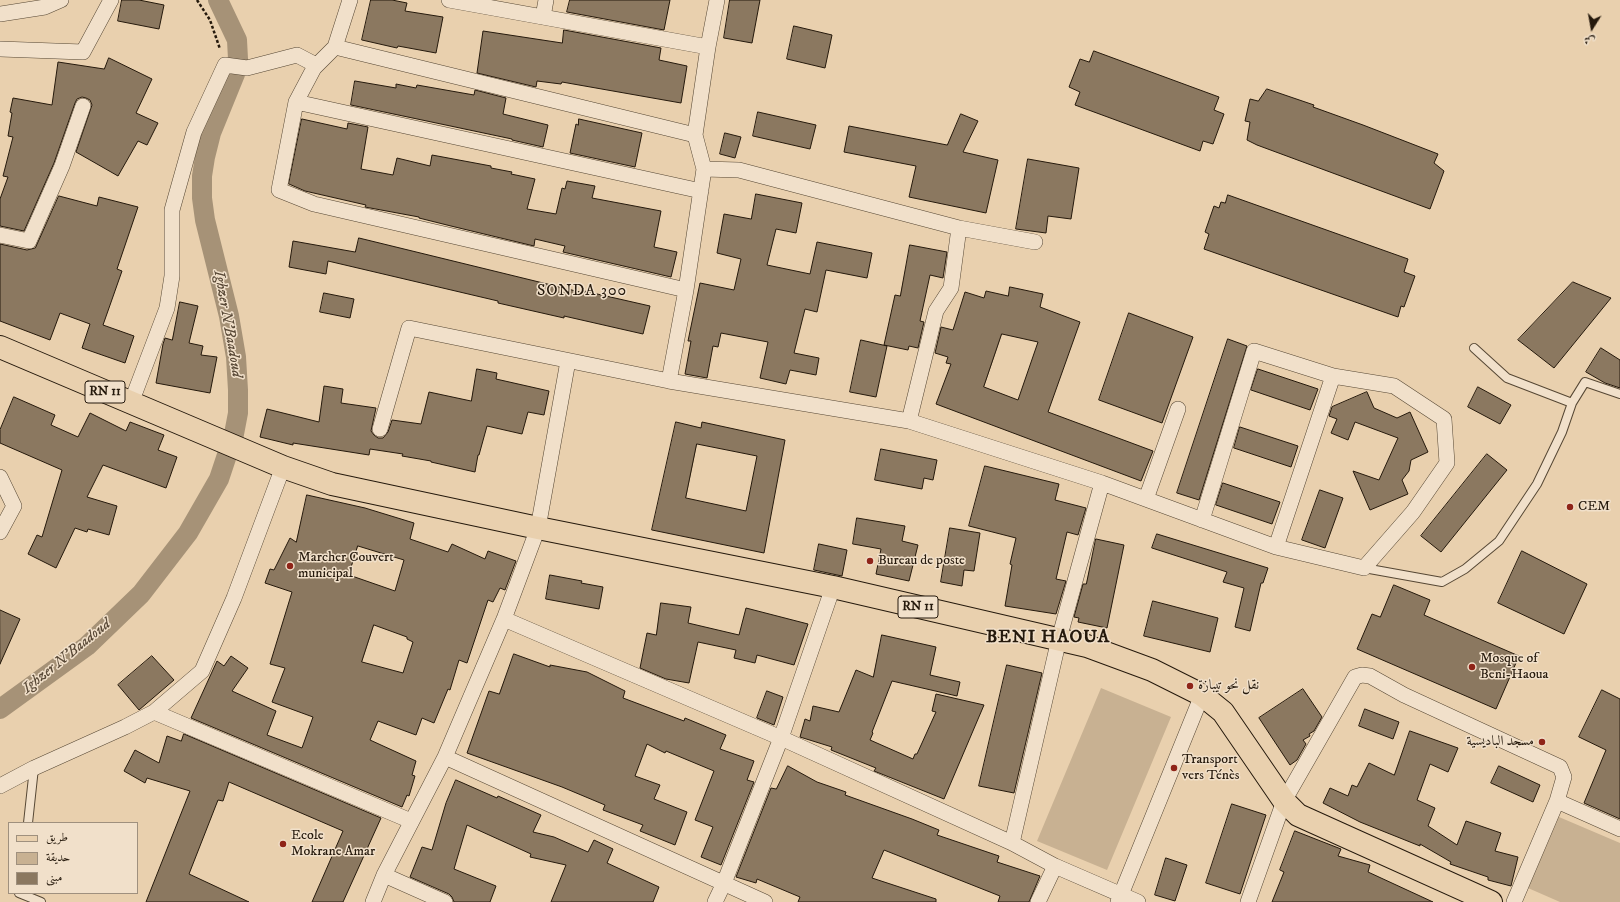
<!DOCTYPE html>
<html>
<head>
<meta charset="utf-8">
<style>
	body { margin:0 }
	#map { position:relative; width:1620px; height:902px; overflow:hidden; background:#e9d0ae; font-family:"IM FELL DW Pica",Amiri,serif }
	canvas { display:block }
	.legend { position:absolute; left:8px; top:822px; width:130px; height:72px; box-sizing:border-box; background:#f1e0ca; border:1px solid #9f907e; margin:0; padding:5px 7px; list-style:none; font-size:12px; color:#25190c }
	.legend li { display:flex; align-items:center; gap:8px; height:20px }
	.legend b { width:20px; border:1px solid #9f907e }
	.north { position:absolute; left:1572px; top:8px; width:40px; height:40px; -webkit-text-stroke:3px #f1e0ca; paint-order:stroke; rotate:191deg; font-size:11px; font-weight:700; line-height:16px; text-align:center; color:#25190c }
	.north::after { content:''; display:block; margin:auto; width:14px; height:18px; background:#25190c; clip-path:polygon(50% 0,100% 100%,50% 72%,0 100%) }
</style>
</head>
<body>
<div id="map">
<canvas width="1620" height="902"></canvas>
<ul class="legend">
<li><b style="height:5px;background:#e9d0ae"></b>طريق</li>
<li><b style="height:11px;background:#c8b192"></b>حديقة</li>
<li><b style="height:11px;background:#8b7860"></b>مبنى</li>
</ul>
<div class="north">ش</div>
</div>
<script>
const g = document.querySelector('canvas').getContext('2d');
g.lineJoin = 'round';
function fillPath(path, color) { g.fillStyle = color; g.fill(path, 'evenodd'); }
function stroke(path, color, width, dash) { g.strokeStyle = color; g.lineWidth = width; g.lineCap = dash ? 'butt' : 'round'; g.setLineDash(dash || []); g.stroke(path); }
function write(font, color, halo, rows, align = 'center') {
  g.font = font + ' "IM FELL DW Pica",Amiri,serif'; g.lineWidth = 3; g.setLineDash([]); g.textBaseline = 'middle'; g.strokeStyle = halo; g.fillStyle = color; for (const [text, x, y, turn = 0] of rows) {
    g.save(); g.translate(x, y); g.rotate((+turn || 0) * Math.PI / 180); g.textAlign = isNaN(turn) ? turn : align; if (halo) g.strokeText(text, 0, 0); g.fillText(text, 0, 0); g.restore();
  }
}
fillPath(new Path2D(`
	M1101,688L1171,717L1107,870L1037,841Z
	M1559,817L1620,843V902H1560L1528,888Z`), '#c8b192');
stroke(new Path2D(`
	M0,709L87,646L141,594L188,533L219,479L234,434L238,413V390L236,357L229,316L205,220L202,198V176L205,157L211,133L235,74L238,59L237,40L218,0`), '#a69277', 20);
const building = new Path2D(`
	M122,0H139L164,5L159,29L118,21Z
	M371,0H392L407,3L405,11L443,17L436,53L398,46L397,48L362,40Z
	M570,0H670L664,30L567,12Z
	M730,0H760L752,43L724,38Z
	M794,26L832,35L825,68L787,59Z
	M564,30L661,48L659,60L687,66L681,103L562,82L561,84L537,81L536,87L477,73L483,31L562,43Z
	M1094,51L1219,97L1214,110L1224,114L1213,144L1203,141L1200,151L1075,105L1080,92L1069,87L1080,59L1089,62Z
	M109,58L152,79L136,113L158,123L147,145L138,141L118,176L76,152L92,105L90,100L86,98L82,97L77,99L75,103L54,163L24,231L0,226V199L8,177L3,176L13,137L8,136L12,113L10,112L13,98L52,105L58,62L104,69Z
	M355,81L396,88V84L416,88L417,85L474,95L475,90L506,98L503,114L548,125L543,147L512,140V139L351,105Z
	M1267,89L1314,105L1313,107L1363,125L1438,154L1434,163L1444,171L1430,209L1257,145L1247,140L1250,122L1245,121L1250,99L1258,101Z
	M758,112L816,125L810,149L753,136Z
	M961,114L978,121L963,152L998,160L986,213L909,197L916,166L844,152L849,126L947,145Z
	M302,119L347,129L348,123L368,127L361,169L393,175L397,158L430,166L432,155L491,166V168L512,172L511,174L535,179L527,209L556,214L562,188L565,189L567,181L595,186L592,198L661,211L654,247L677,252L671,277L563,252L565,246L535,239L534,246L451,226L419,218V217L365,207L366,205L305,191L289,184Z
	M579,119L642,133L635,167L570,153L576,124L578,125Z
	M725,133L741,137L735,158L720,154Z
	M1028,159L1079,168L1071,219L1048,216L1046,233L1016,229Z
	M756,194L802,203L796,233L776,229L767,265L810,274L817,242L872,253L867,278L826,270L817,312L805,309L794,353L819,358L816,375L790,370L786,384L760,378L768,342L721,333L718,347L713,346L707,378L685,374L691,341H688L700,283L734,290L741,259L717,253L724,214L751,219Z
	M1228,195L1408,259L1404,272L1415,276L1404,307L1401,306L1398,317L1204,249L1209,234L1205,232L1214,206L1219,208L1221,202L1225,203Z
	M59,196L97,206L99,197L138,207L117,269L122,271L103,325L134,336L125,363L82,348L90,324L60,313L50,340L0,321V244L27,250L35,248Z
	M359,238L584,293V291L650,306L643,334L564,316V318L498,303V301L328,261L326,274L289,267L293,241L355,252Z
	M910,245L947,252L943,278L930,275L920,321L924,322L918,348L909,346L908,350L884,345L895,295L900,296Z
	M1573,282L1611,298L1554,368L1518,340Z
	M1010,287L1043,294L1040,307L1080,322L1048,412L1153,451L1141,481L936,404L951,364L946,363L948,357L935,353L941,327L953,330L965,292L984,298L986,291L1008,296ZM1002,334L1038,342L1018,400L984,387Z
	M324,293L354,299L350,318L320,312Z
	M180,302L198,306L189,343L203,346L201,355L217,357L210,393L156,383L163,344L165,338L172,340Z
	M1129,313L1193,337L1162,423L1099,400Z
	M1228,339L1247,346L1199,500L1177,493Z
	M861,340L887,346L876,397L850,392Z
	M1601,348L1620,360V388L1605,383L1586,372Z
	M477,369L497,373L496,379L549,391L544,415L528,412L522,434L487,426L479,455H478L475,472L431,462V461L402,456L403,454L370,449L369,455L293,443V445L260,437L267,409L319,422L324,386L343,389L341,403L376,408L371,431L374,435L378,438H383L388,432L392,420L421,424L429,392L471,401Z
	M1258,369L1318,389L1310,410L1251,390Z
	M1478,387L1511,405L1500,424L1468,407Z
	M1367,392L1374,408L1397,418L1410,412L1428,452L1411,460L1409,471L1402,480L1408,494L1370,510L1353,471L1379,480L1398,438L1355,422L1348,440L1331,433L1337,419L1329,416L1332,407Z
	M14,397L55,415L51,425L78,437L90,413L126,431L130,422L164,435L158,450L177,457L166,488L103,465L87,497L117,506L109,535L88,529L87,532L75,528L56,568L28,554L37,535L42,537L62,470L0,443V430Z
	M676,422L701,428L702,422L785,440L764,553L652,530ZM697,444L757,456L746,511L686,498Z
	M1240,427L1298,446L1291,467L1234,448Z
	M881,449L937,460L933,480L924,478L922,489L875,480Z
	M1487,454L1507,470L1441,552L1421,536Z
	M985,466L1059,484L1055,500L1086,508L1078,535L1067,532L1056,579L1066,581L1056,614L1005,606L1012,565L1010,564L1016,538L969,526Z
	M1223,483L1280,502L1272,524L1216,505Z
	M1320,490L1343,498L1325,548L1302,540Z
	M307,495L365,508L414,523L410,539L448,552L452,544L485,559L488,551L516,561L505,590L500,588L493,602L488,600L467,663L459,660L450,690L448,689L434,723L422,718L416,735L378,721L370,740L416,761L412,775L415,776L409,796L407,795L402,807L191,718L217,661L224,666L231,656L248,668L232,691L276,711L267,735L302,748L313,717L272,702L285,668L270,664L292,592L265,583L270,569L274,570L290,538L296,542ZM358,546L404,560L395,591L349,575ZM374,625L407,637V639L413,642L403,673L362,662Z
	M857,518L905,526L902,541L918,545L909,581L876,574L881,549L853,544Z
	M950,528L980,533L974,571L964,570L962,586L941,582Z
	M1157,534L1268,568L1263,583H1261L1250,631L1235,627L1244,588L1223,582L1227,572L1152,548Z
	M1096,539L1124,545L1107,628L1078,622L1079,618L1074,617L1083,584H1086Z
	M819,544L847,550L842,576L814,570Z
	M1522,551L1587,584L1564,634L1498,603Z
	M550,575L582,581L581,583L603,587L599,609L546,599Z
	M1394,585L1430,600L1424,615L1519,656L1496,709L1357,649L1372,614L1380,617Z
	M1153,601L1218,618L1210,652L1144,636Z
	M661,603L691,607L688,623L739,635L746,608L808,624L794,665L757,655L755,663L734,658L736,650L698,642L689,683L666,679L640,668L647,633L656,635Z
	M0,610L20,619L0,664Z
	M882,635L936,647L930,675L960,682L957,696L892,681L872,732L873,733L870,740L913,759L915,754H917L936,712L932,711L936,694L984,705L944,799L874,771L876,768L831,750L832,747L800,737L805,719L810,721L813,706L839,712L856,670L873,677Z
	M514,654L550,667V665L587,672L625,691L623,698L684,721L685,718L726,735L720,749L754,761L747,780L754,782L721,865L701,857L713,827L695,820L714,771L666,751L665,753L647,744L635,776L660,785L654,799L687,812L675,845L640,831L643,825L603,810L605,805L562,787L467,753L489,691L499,694Z
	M152,656L174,680L139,710L118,685Z
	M1007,665L1042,673L1014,793L979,786Z
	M1303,689L1322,717L1314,731L1309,734L1310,736L1303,740L1306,744L1297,760L1290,765L1259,718Z
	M1602,690L1620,699V819L1584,803L1606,750L1579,737Z
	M767,691L783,697L774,725L757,718Z
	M1365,709L1399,722L1393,739L1359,726Z
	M1410,731L1458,748L1448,772L1430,764L1417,800L1435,808L1428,826L1457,845L1466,821L1501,833L1495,851L1518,857L1511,886L1488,880V877L1450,864L1451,862L1420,844V846L1360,822L1323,803L1330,788L1348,796L1352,785L1357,787L1369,763L1394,775Z
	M184,734L381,818L343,902H312L343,831L229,782L223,801L218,800L189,874L249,902H146L190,791L147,778L145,783L124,771L135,750L159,763L167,736L181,741Z
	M788,766L817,782L846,792L845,795L912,819L939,830L937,835L999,856L997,862L1040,876L1029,902H998L1000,896L884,850L872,878L936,899V902H798L800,897L757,879L756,883L736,877L771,788L776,789Z
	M1499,766L1540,785L1533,802L1491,783Z
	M456,780L497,798L498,796L541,815L533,832L554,837L588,852L594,840L613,849L607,863L659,887L653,902H551L566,865L530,857L531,854L467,825L454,869L496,886L490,902H454L452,897L449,894L410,877L422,847L432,850L446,803Z
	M1232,804L1266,815L1240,894L1206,883Z
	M1295,831L1341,849L1338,856L1370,865L1368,872L1433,902H1272L1284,872L1280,870Z
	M1166,858L1187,865L1175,901L1155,895Z`);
fillPath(building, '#8b7860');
stroke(building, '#25190c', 1);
const lane = new Path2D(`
	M1572,403L1585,382L1620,394
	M1364,568L1442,582L1465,569L1499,541L1537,484L1562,432L1572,403L1507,378L1474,348
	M28,823L34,768
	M19,893L41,902`);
const street = new Path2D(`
	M350,0L335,47L314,68L296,102L279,190L314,204L686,290
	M449,0L708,47
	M0,14L45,7L61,0
	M543,17L546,0
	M335,47L695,135
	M0,49L83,52L111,0
	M296,102L701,191
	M704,169L739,170L959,228L951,288L936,311L909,421
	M959,228L1035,242
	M0,235L29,241L62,166L83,106
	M669,381L686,290L704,169L695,135L708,47L717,0
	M131,403L167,308L172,276V210L194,132L225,65L247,68L297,55L316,65
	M380,429L409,328L669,381L909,421L1102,483L1276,547L1364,568L1413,512L1447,463L1444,419L1394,386L1333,376L1276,547
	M283,467L234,598L202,671L154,712L411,821
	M0,477L14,506L0,532
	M1146,499L1178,409
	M1202,520L1254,351L1333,376
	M504,619L781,738L1012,843L1055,866L1138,902
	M445,757L765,902
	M0,786L34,768L125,727L154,712
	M1557,801L1620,829
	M1012,843L1059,639L1102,483
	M384,875L445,902
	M373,902L384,875L445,757L504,619L538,528L568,361
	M715,902L724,883L781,738L833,587
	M1038,902L1055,866
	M1118,902L1202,695
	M1248,902L1284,801L1355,677L1362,675L1370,676L1404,695L1560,767L1564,777L1557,801L1514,902`);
const primary = new Path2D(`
	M0,347L283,467L332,484L538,528L833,587L1087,646L1152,670L1202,695L1223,712L1284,801L1298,815L1491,902`);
stroke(lane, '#564734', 10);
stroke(street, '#564734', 16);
stroke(primary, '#25190c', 24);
stroke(new Path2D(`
	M197,0L210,20L220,49`), '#25190c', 2.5, [3, 2]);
stroke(lane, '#f1e0ca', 8);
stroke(street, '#f1e0ca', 15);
stroke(primary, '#e9d0ae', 22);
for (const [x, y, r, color] of [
	[1570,507,4,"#8f2418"],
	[870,561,4,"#8f2418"],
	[290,566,4,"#8f2418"],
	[1472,667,4,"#8f2418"],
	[1190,686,4,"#8f2418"],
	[1542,742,4,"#8f2418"],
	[1174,768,4,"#8f2418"],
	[283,844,4,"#8f2418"]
]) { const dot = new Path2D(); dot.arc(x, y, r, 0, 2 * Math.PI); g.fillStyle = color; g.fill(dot); stroke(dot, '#f1e0ca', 1.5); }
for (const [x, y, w] of [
	[105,392,40],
	[918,607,40]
]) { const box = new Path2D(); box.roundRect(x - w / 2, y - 11, w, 22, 3); g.fillStyle = '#f1e0ca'; g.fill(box); stroke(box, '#25190c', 1); }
write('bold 13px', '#25190c', null, [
	["RN 11",105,392],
	["RN 11",918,607]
]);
write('14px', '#25190c', '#f1e0ca', [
	["CEM",1578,507],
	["Marcher Couvert",298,558],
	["municipal",298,574],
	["Bureau de poste",878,561],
	["Mosque of",1480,659],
	["Beni-Haoua",1480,675],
	["نقل نحو تيبازة",1198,686],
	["مسجد الباديسية",1534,742,"right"],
	["Transport",1182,760],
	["vers Ténès",1182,776],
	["Ecole",291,836],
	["Mokrane Amar",291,852]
], 'left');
write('italic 15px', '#594937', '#f1e0ca', [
	["Ighzer N'Baadoud",227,324,80],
	["Ighzer N'Baadoud",67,657,-39]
]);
g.letterSpacing = '1px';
write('16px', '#25190c', '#f1e0ca', [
	["SONDA 300",582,292]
]);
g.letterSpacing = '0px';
g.letterSpacing = '1px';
write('bold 18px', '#25190c', '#f1e0ca', [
	["BENI HAOUA",1048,638]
]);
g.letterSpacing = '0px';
</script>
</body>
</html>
